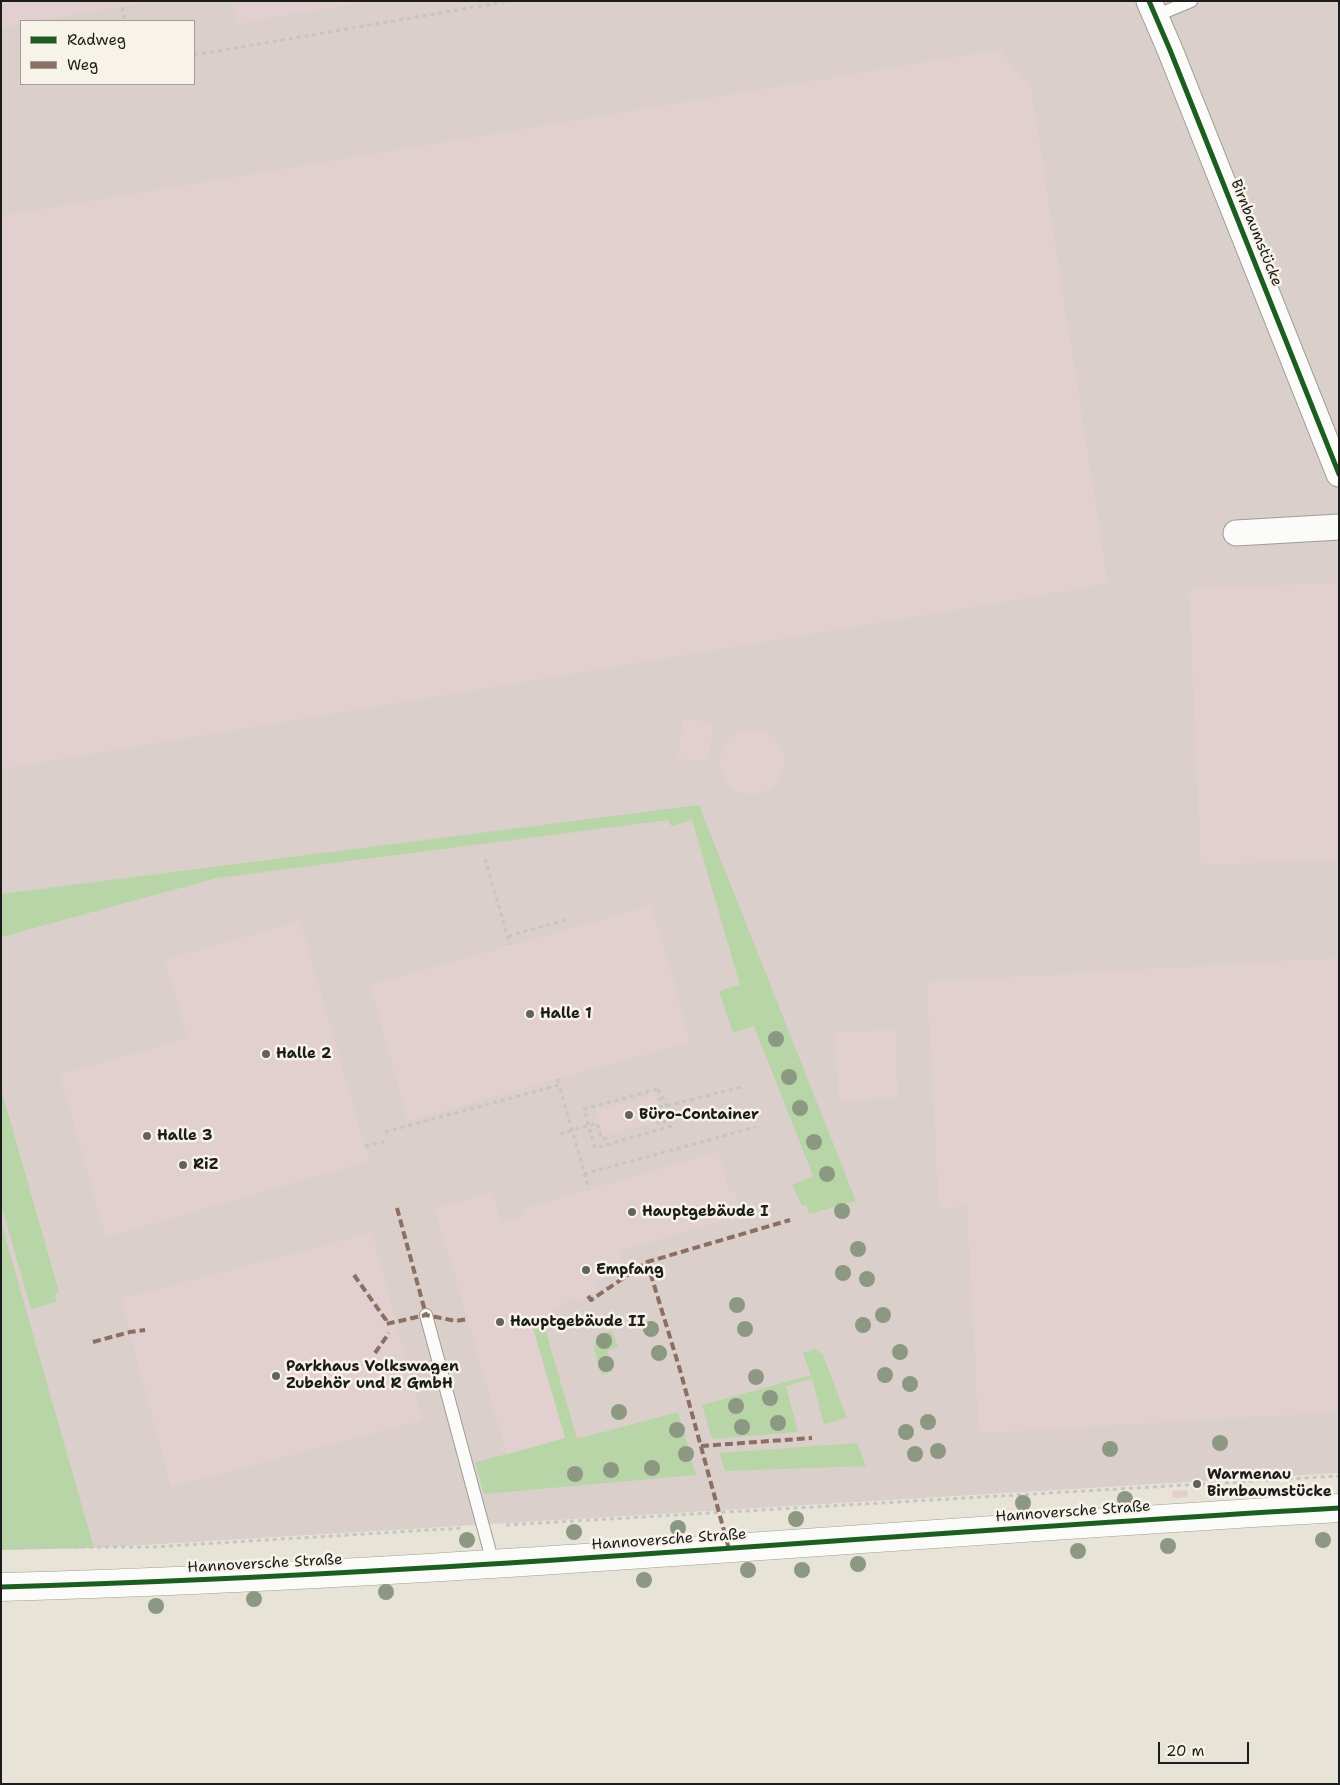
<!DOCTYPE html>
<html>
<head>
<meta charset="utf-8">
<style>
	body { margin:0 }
	#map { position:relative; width:1340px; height:1785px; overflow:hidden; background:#e7e4d7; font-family:"Shantell Sans",sans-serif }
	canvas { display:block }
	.frame { position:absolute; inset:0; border:2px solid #1c1c1c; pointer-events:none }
	.legend { position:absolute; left:20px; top:20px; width:175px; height:65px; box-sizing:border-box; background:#f7f3e8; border:1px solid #9f9d96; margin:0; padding:6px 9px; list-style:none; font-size:15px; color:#1c1c1c }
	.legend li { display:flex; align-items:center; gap:10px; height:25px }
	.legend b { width:25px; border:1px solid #9f9d96 }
	.scale { position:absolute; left:1158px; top:1742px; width:91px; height:22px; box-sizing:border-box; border:2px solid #1c1c1c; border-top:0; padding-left:6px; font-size:15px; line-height:18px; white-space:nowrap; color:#1c1c1c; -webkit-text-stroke:4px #f7f3e8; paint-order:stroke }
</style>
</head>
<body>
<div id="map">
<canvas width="1340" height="1785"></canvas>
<div class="frame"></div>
<ul class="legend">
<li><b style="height:6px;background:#1b5e20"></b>Radweg</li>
<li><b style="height:6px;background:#8d6e63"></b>Weg</li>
</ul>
<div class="scale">20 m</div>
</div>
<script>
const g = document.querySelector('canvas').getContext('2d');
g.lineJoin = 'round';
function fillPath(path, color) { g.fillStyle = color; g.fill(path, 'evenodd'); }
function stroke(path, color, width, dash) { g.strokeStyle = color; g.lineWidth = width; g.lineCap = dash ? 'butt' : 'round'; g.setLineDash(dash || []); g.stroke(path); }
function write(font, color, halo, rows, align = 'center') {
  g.font = font + ' "Shantell Sans",sans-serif'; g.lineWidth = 5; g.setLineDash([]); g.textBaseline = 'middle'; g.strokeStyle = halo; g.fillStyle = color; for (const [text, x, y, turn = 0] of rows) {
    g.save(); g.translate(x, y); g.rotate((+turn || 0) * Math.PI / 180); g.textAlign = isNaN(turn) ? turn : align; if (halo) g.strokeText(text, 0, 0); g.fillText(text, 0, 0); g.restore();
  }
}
fillPath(new Path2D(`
	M1,1H1339V1473L94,1548L1,1230ZM21,21H194V84H21Z`), '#dbcfcb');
fillPath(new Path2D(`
	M699,805L856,1201L809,1214L806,1205L802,1206L792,1185L813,1176L754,1026L733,1033L719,991L740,985L692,820L671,826L668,820L217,878L1,937V894Z
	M1,1089L59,1292L55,1294L56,1302L31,1309L1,1204Z
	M1,1222L94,1548L1,1550Z
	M532,1325H544L577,1439L678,1412L696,1475L484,1494L475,1462L507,1454L565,1438Z
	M612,1331L618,1347L607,1351L613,1371L602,1375L594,1349L595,1341L603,1333Z
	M815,1349L823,1355L847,1418L824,1424L812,1379L786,1386L798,1432L714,1439L711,1435L702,1405L811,1375L803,1353Z
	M857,1443L866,1466L725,1471L719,1453Z`), '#b7d5a6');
fillPath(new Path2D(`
	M1,1H148V2L36,21H21V24L1,27Z
	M233,1H363V2L237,24Z
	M1000,50L1031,89L1108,584L1,769V216Z
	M1339,583V859L1201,865L1189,589Z
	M683,719L713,723L708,762L678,758Z
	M720 762a32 32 0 1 1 64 0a32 32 0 1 1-64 0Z
	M651,906L673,979L689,1042L408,1121L370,985Z
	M300,921L369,1161L106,1237L60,1075L188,1038L165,960Z
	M1339,958V1412L979,1433L967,1206L939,1208L927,982Z
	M895,1029L898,1097L839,1101L835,1033Z
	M655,1095L662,1120L603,1136L596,1111Z
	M718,1152L729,1191L734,1190L742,1219L730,1223L729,1219L619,1251L623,1266L594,1284L598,1290L580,1302L576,1296L532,1325L565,1438L507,1454L435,1209L492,1192L501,1222L525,1216L523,1209Z
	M372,1233L422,1420L171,1487L121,1299Z
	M1187,1490L1188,1497L1173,1498L1172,1491Z`), '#e2d0d1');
const service = new Path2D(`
	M1155,16L1191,1
	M426,1315L493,1563`);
const minor = new Path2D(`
	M1149,1L1170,50L1339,474
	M1236,533L1339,527`);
const tertiary = new Path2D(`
	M1,1587C448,1575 893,1533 1339,1508`);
stroke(service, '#9e9c95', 14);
stroke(minor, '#9e9c95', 27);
stroke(tertiary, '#9e9c95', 29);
stroke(new Path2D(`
	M122,7L125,21
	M194,55L510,1
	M485,859L510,945
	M508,936L565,920
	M557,1079L559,1085
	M658,1089L667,1106L672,1126L595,1148L584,1109Z
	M667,1106L741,1087
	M657,1121L659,1124L665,1122L659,1099L663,1097
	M385,1132L559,1085L589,1189
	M560,1134L597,1123L602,1139L607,1138L606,1135
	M365,1146L388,1141
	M584,1174L756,1127
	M506,1525L1339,1476
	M1,1547H151L463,1528`), '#c6c5c3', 3, [4, 4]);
stroke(service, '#fbfbf9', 12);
stroke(minor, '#fbfbf9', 25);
stroke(tertiary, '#fbfbf9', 28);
stroke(new Path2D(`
	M397,1208L426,1315
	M647,1262L680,1370L729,1549
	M354,1275L386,1320V1324L426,1315L456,1321L468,1319
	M588,1296L591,1300L647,1262L790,1220
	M93,1342L130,1332L145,1330
	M375,1353L389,1333
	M701,1446L812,1438`), '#8d6e63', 4, [8, 4]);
stroke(new Path2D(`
	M1149,1L1170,50L1339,474
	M1,1587C448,1575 893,1533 1339,1508`), '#1b5e20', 5);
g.fillStyle = '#8d9883';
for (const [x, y] of [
	[776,1039],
	[789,1077],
	[800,1108],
	[814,1142],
	[827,1174],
	[842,1211],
	[858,1249],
	[843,1273],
	[867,1279],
	[737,1305],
	[883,1315],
	[863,1325],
	[651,1329],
	[745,1329],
	[604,1341],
	[900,1352],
	[659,1353],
	[606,1364],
	[885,1375],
	[756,1377],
	[910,1384],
	[770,1398],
	[736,1406],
	[619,1412],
	[928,1422],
	[778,1423],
	[742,1427],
	[677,1430],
	[906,1432],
	[1220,1443],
	[1110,1449],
	[938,1451],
	[686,1454],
	[915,1454],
	[652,1468],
	[611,1470],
	[575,1474],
	[1125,1499],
	[1023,1503],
	[796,1519],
	[678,1528],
	[574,1532],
	[467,1540],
	[1323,1540],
	[1168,1546],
	[1078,1551],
	[858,1564],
	[748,1570],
	[802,1570],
	[644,1580],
	[386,1592],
	[254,1599],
	[156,1606]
]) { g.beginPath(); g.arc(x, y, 8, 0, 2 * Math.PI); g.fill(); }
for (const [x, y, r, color] of [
	[530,1014,5,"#63625d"],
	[266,1054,5,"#63625d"],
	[629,1115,5,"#63625d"],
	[147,1136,5,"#63625d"],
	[183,1165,5,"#63625d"],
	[632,1212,5,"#63625d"],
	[586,1270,5,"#63625d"],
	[500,1322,5,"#63625d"],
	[276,1376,5,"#63625d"],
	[1197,1484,5,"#63625d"]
]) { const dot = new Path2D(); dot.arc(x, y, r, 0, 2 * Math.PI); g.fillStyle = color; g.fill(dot); stroke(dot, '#f7f3e8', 2); }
write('15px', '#1c1c1c', '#f7f3e8', [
	["Birnbaumstücke",1256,233,68],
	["Hannoversche Straße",1073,1512,-4],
	["Hannoversche Straße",669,1540,-4],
	["Hannoversche Straße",265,1564,-3]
]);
write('bold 15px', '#1c1c1c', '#f7f3e8', [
	["Halle 1",540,1014],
	["Halle 2",276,1054],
	["Büro-Container",639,1115],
	["Halle 3",157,1136],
	["RiZ",193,1165],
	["Hauptgebäude I",642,1212],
	["Empfang",596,1270],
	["Hauptgebäude II",510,1322],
	["Parkhaus Volkswagen",286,1367],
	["Zubehör und R GmbH",286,1384],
	["Warmenau",1207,1475],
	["Birnbaumstücke",1207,1492]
], 'left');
</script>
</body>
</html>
